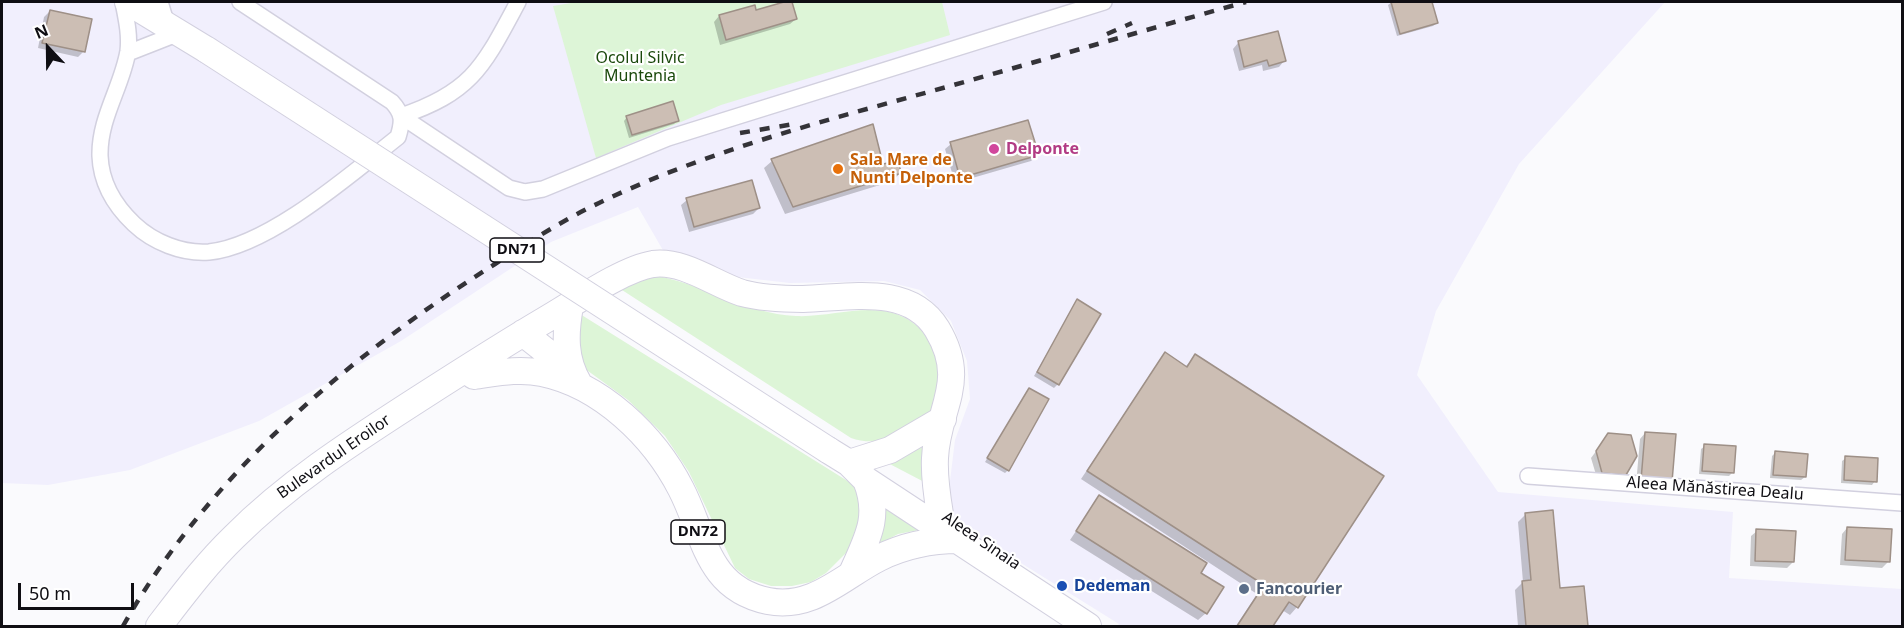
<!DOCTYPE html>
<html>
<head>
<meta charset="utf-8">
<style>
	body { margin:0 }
	#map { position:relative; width:1904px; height:628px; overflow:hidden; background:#fafafd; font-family:"Noto Sans",sans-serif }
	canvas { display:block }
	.frame { position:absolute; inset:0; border:3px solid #0f0e13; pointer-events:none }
	.north { position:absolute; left:18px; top:18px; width:60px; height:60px; -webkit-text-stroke:4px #fff; paint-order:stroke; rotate:338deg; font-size:16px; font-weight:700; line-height:24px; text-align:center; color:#0f0e13 }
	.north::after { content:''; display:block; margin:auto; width:21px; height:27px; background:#0f0e13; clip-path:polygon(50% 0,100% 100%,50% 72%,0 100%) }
	.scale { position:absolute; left:18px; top:583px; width:116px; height:27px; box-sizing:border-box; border:3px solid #0f0e13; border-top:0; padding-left:8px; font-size:18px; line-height:21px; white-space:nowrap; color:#0f0e13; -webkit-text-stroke:4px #fff; paint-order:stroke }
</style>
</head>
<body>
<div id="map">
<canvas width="1904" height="628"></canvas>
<div class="frame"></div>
<div class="north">N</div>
<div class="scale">50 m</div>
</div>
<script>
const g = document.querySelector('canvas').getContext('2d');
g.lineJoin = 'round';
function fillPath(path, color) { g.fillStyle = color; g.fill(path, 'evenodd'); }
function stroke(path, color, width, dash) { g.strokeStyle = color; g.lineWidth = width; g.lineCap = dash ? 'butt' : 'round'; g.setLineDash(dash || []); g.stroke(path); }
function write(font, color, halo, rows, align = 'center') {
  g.font = font + ' "Noto Sans",sans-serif'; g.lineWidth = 4.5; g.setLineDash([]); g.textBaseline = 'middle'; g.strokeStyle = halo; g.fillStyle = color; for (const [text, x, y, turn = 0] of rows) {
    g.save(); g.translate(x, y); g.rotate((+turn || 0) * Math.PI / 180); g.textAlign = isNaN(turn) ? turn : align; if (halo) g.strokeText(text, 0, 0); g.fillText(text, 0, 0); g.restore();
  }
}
fillPath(new Path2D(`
	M2,2H1665L1519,164L1436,311L1417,375L1498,492L1733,512L1729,578L1902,589V626H1117L1119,624L955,522L949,505V489L955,440L970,399L967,361L951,321L920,290L884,281L790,283L737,277L697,258L664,252L638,207L551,242L401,341L259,421L130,470L48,485L2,483Z`), '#f1effd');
fillPath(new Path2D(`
	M577,2H942L950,35L721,105L596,158L553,6Z
	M651,275C701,282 745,314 796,316C834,318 877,298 912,322C937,340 949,379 934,407C919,435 878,448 851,438L622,290L628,283Z
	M580,314L854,485L864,499L853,546L826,573L811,582L792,586H771L749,579L735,568L689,472L665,436L628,400L577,363Z
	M932,437L928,484L884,461Z
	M882,505L924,529L898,534L874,547Z`), '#ddf5d7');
fillPath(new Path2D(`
	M791,2L796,19L790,24L720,45L714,22L719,16L755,12Z
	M1392,2H1431L1437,23L1433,26L1397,36L1388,5Z
	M50,11L84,51L78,57L38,48L44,17Z
	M1277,33L1284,61L1279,67L1263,71L1262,65L1239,71L1233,49L1238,43Z
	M627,117L678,120L674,124L629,138L624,121Z
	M951,144L1037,155L1031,161L955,183L945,149Z
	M772,161L882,166L900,173L893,181L785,214L764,168Z
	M687,200L759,208L753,214L689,232L681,205Z
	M1077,301L1058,384L1054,388L1034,376Z
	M1165,354L1185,367L1195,356L1297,607L1290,615L1282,610L1271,626H1236L1257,594L1081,479Z
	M1029,389L1008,470L1005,473L985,462Z
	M1645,433L1675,435L1636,485L1640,439Z
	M1609,434L1624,474L1618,480L1597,478L1591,458Z
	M1705,446L1733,472L1729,476L1699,474L1701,449Z
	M1775,453L1805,477L1801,480L1770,478L1772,456Z
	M1846,458L1875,481L1872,485L1841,483L1842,461Z
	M1099,497L1199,574L1206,613L1198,620L1070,540Z
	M1526,514L1558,590L1583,588L1587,626H1518L1515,590L1523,582L1518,522Z
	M1847,528L1888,562L1882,568L1840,565L1842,534Z
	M1757,531L1793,562L1787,568L1750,566L1751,536Z`), '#0003');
const building = new Path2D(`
	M784,2H792L797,19L726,40L719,15L755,5L756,10Z
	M1391,2H1432L1438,23L1400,34Z
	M50,10L92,19L85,52L42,43Z
	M1278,31L1286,61L1269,66L1267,60L1244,67L1238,41Z
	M673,101L679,121L632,135L626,116Z
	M1028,120L1039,155L960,178L950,142Z
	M873,124L883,164L897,161L902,173L793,207L771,159Z
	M752,180L760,208L694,227L686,198Z
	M1077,299L1101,314L1059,385L1037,372Z
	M1165,352L1187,367L1195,354L1384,476L1298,608L1289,602L1273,626H1237L1264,585L1087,471Z
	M1029,388L1049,399L1009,471L987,458Z
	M1645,432L1676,434L1672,482L1641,480Z
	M1608,433L1631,435L1637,456L1626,475L1602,473L1596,451Z
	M1704,444L1736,446L1734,473L1702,471Z
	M1775,451L1808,454L1806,477L1773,475Z
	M1845,456L1878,458L1877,482L1844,480Z
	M1099,495L1207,563L1201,573L1224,587L1207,614L1076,531Z
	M1553,510L1560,588L1584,586L1588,626H1526L1522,581L1531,580L1525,513Z
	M1847,527L1892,529L1890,562L1845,560Z
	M1756,529L1796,531L1794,562L1755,561Z`);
fillPath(building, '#ccbeb4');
stroke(building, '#9e9087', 1.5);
const street = new Path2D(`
	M123,2C126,18 130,34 128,51C122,87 99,118 100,156C101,183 115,206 134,224C153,242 182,254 209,252C269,246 351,174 398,137C403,121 403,114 392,102L240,2
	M160,2L167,25
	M128,53L179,33
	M401,116L509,188L525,192L543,189L668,138L1104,2
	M401,116C473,92 484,65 518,2
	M1528,476L1902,503`);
const primary = new Path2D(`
	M128,2L207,50
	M570,306C565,334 564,359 579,384
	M523,333L571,371
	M474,376C496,373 519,368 542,373C601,385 654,436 681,489C705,535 706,588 768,601C813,610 843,576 879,558C905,545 930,540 959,540
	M828,450L849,463L866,480L1088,626
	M849,463L890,450L943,419
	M852,573C867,539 881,517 866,480
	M159,626C183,595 206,564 234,537C289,482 352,442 417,400C459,373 501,346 545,320C573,304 622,269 653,264C684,260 714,284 742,293C761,298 784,299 803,299C847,298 909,283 937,329C969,382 937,408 935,458C934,477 937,496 940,514`);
stroke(street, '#d2d0df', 18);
stroke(primary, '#d2d0df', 28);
stroke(street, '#fff', 15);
stroke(primary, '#fff', 26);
stroke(new Path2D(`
	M1107,34L1132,23
	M740,133L794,124
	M123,626C209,474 349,356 495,264C529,242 563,220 599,203C704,152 820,122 932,91C1037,62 1141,31 1246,2`), '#343338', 4.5, [10, 10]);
const primaryBridge = new Path2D(`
	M207,50L828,450`);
stroke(primaryBridge, '#d2d0df', 28, []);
stroke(primaryBridge, '#fff', 26);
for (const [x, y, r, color] of [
	[994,149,6,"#d1479c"],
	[838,169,6,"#e8710a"],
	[1062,586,6,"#1a4fb4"],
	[1244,589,6,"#5c6f8a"]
]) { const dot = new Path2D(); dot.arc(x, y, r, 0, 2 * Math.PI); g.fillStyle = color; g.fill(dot); stroke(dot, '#fff', 2); }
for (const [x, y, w] of [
	[517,250,54],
	[698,532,54]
]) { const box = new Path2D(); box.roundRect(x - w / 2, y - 12, w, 24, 4.5); g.fillStyle = '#fff'; g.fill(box); stroke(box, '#0f0e13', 1.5); }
write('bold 15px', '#0f0e13', null, [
	["DN71",517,250],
	["DN72",698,532]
]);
write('16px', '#1b490c', '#fff', [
	["Ocolul Silvic",640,58],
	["Muntenia",640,76]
]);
write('bold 16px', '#b23c85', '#fff', [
	["Delponte",1006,149]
], 'left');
write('bold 16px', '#c56008', '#fff', [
	["Sala Mare de",850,160],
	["Nunti Delponte",850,178]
], 'left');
write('16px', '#0f0e13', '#fff', [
	["Bulevardul Eroilor",334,457,-35],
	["Aleea Mănăstirea Dealu",1715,489,4],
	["Aleea Sinaia",981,541,34]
]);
write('bold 16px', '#164399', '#fff', [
	["Dedeman",1074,586]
], 'left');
write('bold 16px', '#4e5e75', '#fff', [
	["Fancourier",1256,589]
], 'left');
</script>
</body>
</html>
